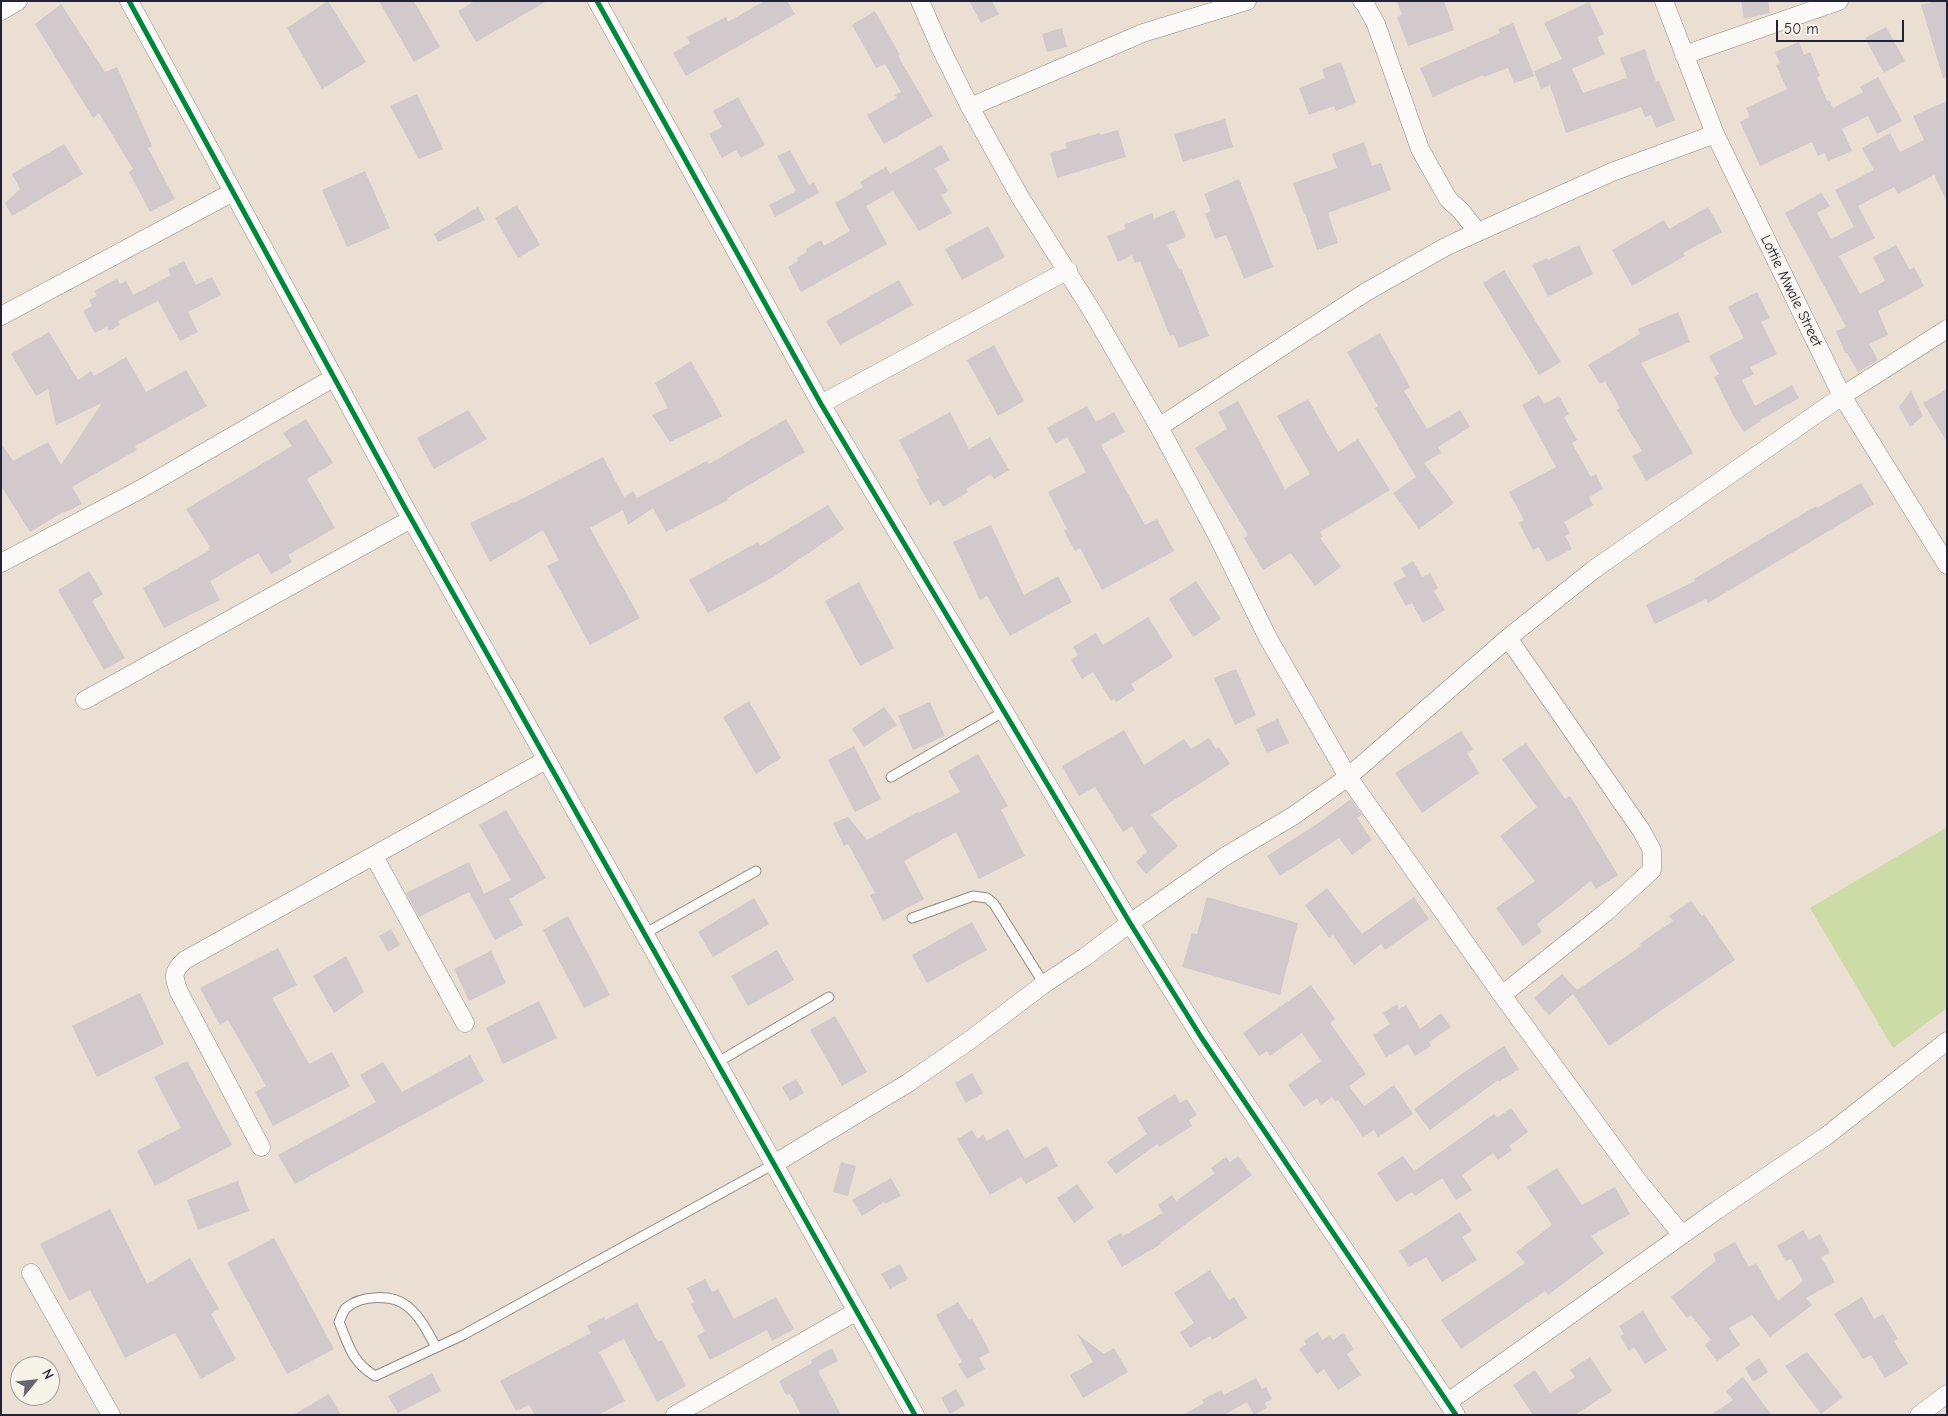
<!DOCTYPE html>
<html>
<head>
<meta charset="utf-8">
<style>
	body { margin:0 }
	#map { position:relative; width:1948px; height:1416px; overflow:hidden; background:#eadfd2; font-family:"Comic Neue",sans-serif }
	canvas { display:block }
	.frame { position:absolute; inset:0; border:2px solid #22223b; pointer-events:none }
	.north { position:absolute; left:10px; top:1356px; width:50px; height:50px; box-sizing:border-box; background:#f7f3e8; border:1px solid #a29fa3; border-radius:50%; rotate:62deg; font-size:14px; font-weight:700; line-height:20px; text-align:center; color:#22223b }
	.north::after { content:''; display:block; margin:auto; width:18px; height:22px; background:#686470; clip-path:polygon(50% 0,100% 100%,50% 72%,0 100%) }
	.scale { position:absolute; left:1776px; top:20px; width:128px; height:22px; box-sizing:border-box; border:2px solid #22223b; border-top:0; padding-left:6px; font-size:15px; line-height:18px; white-space:nowrap; color:#22223b; -webkit-text-stroke:4px #f7f3e8; paint-order:stroke }
</style>
</head>
<body>
<div id="map">
<canvas width="1948" height="1416"></canvas>
<div class="frame"></div>
<div class="north">N</div>
<div class="scale">50 m</div>
</div>
<script>
const g = document.querySelector('canvas').getContext('2d');
g.lineJoin = 'round';
function fillPath(path, color) { g.fillStyle = color; g.fill(path, 'evenodd'); }
function stroke(path, color, width, dash) { g.strokeStyle = color; g.lineWidth = width; g.lineCap = dash ? 'butt' : 'round'; g.setLineDash(dash || []); g.stroke(path); }
function write(font, color, halo, rows, align = 'center') {
  g.font = font + ' "Comic Neue",sans-serif'; g.lineWidth = 4.5; g.setLineDash([]); g.textBaseline = 'middle'; g.strokeStyle = halo; g.fillStyle = color; for (const [text, x, y, turn = 0] of rows) {
    g.save(); g.translate(x, y); g.rotate((+turn || 0) * Math.PI / 180); g.textAlign = isNaN(turn) ? turn : align; if (halo) g.strokeText(text, 0, 0); g.fillText(text, 0, 0); g.restore();
  }
}
fillPath(new Path2D(`
	M1947,827V1008L1893,1048L1810,908Z`), '#cddca6');
fillPath(new Path2D(`
	M328,1L366,62L322,89L287,28Z
	M379,1H414L440,47L414,62Z
	M475,1H547L476,42L458,11Z
	M764,1H787L795,14L686,76L673,53L690,43L687,37L726,17L728,22Z
	M969,1H992L999,14L981,23Z
	M1397,1H1444L1454,30L1408,46L1397,17L1402,15Z
	M1741,1H1768L1770,13L1744,19Z
	M1935,1H1947V78H1943L1921,5Z
	M1589,2L1604,34L1597,37L1605,54L1572,69L1583,93L1627,78L1620,58L1645,49L1656,82L1659,81L1675,120L1656,128L1651,115L1645,117L1641,107L1566,133L1550,85L1541,89L1534,71L1562,59L1544,23Z
	M61,4L105,72L117,67L152,146L148,148L175,199L150,212L129,172L133,169L99,113L93,118L35,24Z
	M875,11L900,55L898,56L933,116L884,144L867,115L897,98L895,95L901,92L885,64L876,68L852,25Z
	M1513,23L1534,76L1514,83L1508,68L1484,77L1483,75L1433,97L1420,68L1500,33L1498,29Z
	M1886,27L1905,61L1884,73L1865,38Z
	M1062,28L1067,47L1047,52L1042,34Z
	M1799,42L1804,55L1810,52L1820,76L1817,77L1827,101L1829,100L1833,108L1863,92L1860,87L1878,77L1902,121L1877,134L1868,116L1842,129L1852,151L1828,161L1825,153L1818,156L1812,142L1760,166L1740,122L1750,117L1746,108L1787,89L1776,65L1780,63L1775,52Z
	M1341,62L1356,103L1336,111L1334,106L1309,115L1299,88L1325,78L1322,69Z
	M417,94L443,149L419,159L390,106Z
	M738,97L765,145L741,158L736,150L722,158L709,134L722,127L713,111Z
	M1947,101V202L1934,175L1898,194L1894,187L1858,206L1875,238L1839,256L1860,294L1885,281L1873,257L1896,245L1910,270L1914,267L1924,286L1878,311L1888,335L1869,344L1878,360L1858,372L1847,353H1845L1836,331L1846,327L1785,213L1821,193L1830,206L1817,213L1831,239L1854,227L1835,190L1874,170L1862,148L1890,133L1900,152L1924,140L1913,116Z
	M1225,119L1233,147L1183,162L1174,134Z
	M1118,130L1126,157L1057,178L1050,153L1067,148L1065,143L1100,133V135Z
	M1364,142L1372,166L1381,163L1391,190L1328,213L1338,243L1317,250L1305,213L1304,214L1293,183L1337,168L1332,154Z
	M64,144L83,174L12,216L5,203L20,189L12,174Z
	M941,145L950,160L935,168L948,191L941,195L952,213L919,231L893,191L866,206L887,244L801,292L788,267L798,261L797,258L807,252L806,249L821,240L824,246L850,231L835,203L863,187L860,182L886,167L890,174Z
	M790,150L809,185L814,182L819,193L775,217L769,205L796,191L777,156Z
	M365,171L390,228L347,247L322,190Z
	M1239,179L1273,267L1244,279L1226,235L1215,239L1205,214L1211,211L1204,194Z
	M517,205L540,245L518,258L495,218Z
	M478,207L485,220L438,242L434,234Z
	M1708,207L1722,232L1683,253L1685,256L1632,286L1612,250L1664,220L1669,229Z
	M1174,210L1186,237L1167,245L1179,269L1181,268L1209,336L1179,348L1174,335L1170,336L1140,261L1135,263L1132,255L1118,262L1107,236L1126,229L1124,225L1152,213L1154,219Z
	M988,226L1005,257L962,280L945,249Z
	M1579,245L1593,274L1548,297L1532,265L1547,258L1548,260Z
	M184,261L196,285L212,277L221,295L188,312L198,332L180,341L158,301L118,321L120,325L109,331L107,327L95,333L83,311L92,306L89,300L97,296L94,291L117,279L120,284L126,281L133,295L171,275L168,269Z
	M1504,270L1561,362L1539,375L1483,283Z
	M899,280L913,305L840,345L826,321Z
	M1757,292L1770,318L1761,322L1777,354L1750,367L1754,374L1742,380L1755,406L1792,385L1799,398L1760,420L1761,421L1744,432L1733,415L1714,377L1719,374L1709,356L1744,338L1728,307Z
	M1678,312L1690,342L1641,363L1693,453L1646,481L1632,456L1642,451L1617,410L1620,408L1605,381L1600,384L1588,365L1640,334L1638,329Z
	M49,332L78,380L91,371L94,376L126,357L146,392L186,370L207,406L135,446L137,450L72,487L82,504L64,513L63,512L30,532L1,486V443L13,461L48,442L61,465L102,403L56,425L48,389L36,396L11,354Z
	M1380,333L1410,387L1404,391L1427,429L1460,410L1470,427L1438,447L1441,453L1424,463L1454,503L1419,529L1393,493L1416,477L1375,408L1378,406L1347,352Z
	M994,345L1024,401L998,416L967,360Z
	M691,361L722,416L670,442L652,415L668,408L655,383Z
	M1947,389V442L1923,403Z
	M1911,391L1923,416L1910,427L1899,407Z
	M1539,395L1544,404L1559,396L1569,414L1564,417L1577,440L1572,443L1591,477L1596,474L1603,489L1589,497L1593,505L1564,522L1570,533L1565,536L1572,549L1547,562L1539,547L1533,550L1519,523L1524,520L1509,492L1556,467L1522,405Z
	M1308,399L1338,452L1358,439L1390,490L1320,532L1323,537L1320,538L1341,567L1315,586L1291,553L1263,570L1244,538L1248,535L1195,448L1227,429L1218,412L1238,401L1285,489L1310,474L1277,416Z
	M1087,406L1096,422L1114,412L1125,432L1101,445L1145,525L1157,519L1174,551L1102,590L1080,548L1075,551L1064,531L1067,529L1048,492L1086,472L1067,437L1056,444L1047,428Z
	M468,410L487,439L434,469L417,438Z
	M950,412L969,449L990,437L1009,470L994,479L991,474L966,489L968,492L943,507L939,500L930,505L916,480L919,478L899,440Z
	M306,419L333,463L307,479L335,528L288,555L292,562L271,574L258,553L210,581L220,600L164,628L143,588L210,550L208,548L210,547L186,509L292,446L283,433Z
	M786,419L805,452L727,498L728,500L666,532L653,508L628,525L623,510L590,528L640,618L590,645L547,566L559,560L543,530L490,562L470,523L514,502V503L603,457L624,497L633,491L637,498L707,461L709,464Z
	M1861,483L1874,504L1708,603L1706,599L1655,624L1646,605L1695,581L1694,579L1816,506L1817,508Z
	M828,505L844,529L773,577L708,613L689,580L758,542L760,546Z
	M991,525L1024,595L1058,576L1072,602L1010,636L987,596L980,600L953,542Z
	M1413,561L1422,577L1430,573L1438,588L1434,591L1445,610L1423,623L1412,603L1406,606L1393,583L1406,576L1401,568Z
	M89,571L103,594L92,601L125,658L104,670L58,590Z
	M1196,581L1221,619L1193,637L1169,599Z
	M859,582L894,648L860,666L825,601Z
	M1148,617L1173,657L1131,684L1135,690L1116,702L1114,699L1111,701L1093,672L1082,679L1071,660L1078,655L1073,647L1096,633L1103,645Z
	M1236,669L1256,715L1235,725L1214,678Z
	M749,701L781,758L756,774L723,717Z
	M930,702L945,736L913,750L898,716Z
	M884,707L897,725L864,747L852,729Z
	M1278,719L1289,743L1267,753L1256,729Z
	M1124,730L1144,765L1184,739L1191,749L1209,738L1216,749L1219,747L1230,764L1151,815L1178,846L1146,874L1136,862L1147,852L1132,826L1123,832L1095,787L1079,796L1062,766Z
	M1461,731L1473,749L1467,753L1479,773L1422,813L1395,773Z
	M1526,743L1565,799L1570,796L1618,875L1596,889L1591,881L1537,924L1542,932L1523,946L1496,908L1535,881L1500,836L1537,807L1502,759Z
	M854,746L881,799L855,812L828,760Z
	M978,754L1008,806L1001,810L1025,856L979,879L956,832L904,861L924,899L883,921L870,895L875,893L848,844L844,846L833,823L848,817L867,840L918,812L919,813L960,792L948,771Z
	M1351,799L1362,815L1357,818L1372,840L1352,855L1339,838L1280,876L1267,856L1317,824Z
	M506,810L546,878L509,899L523,925L495,940L469,892L419,917L406,893L469,862L484,894L511,880L479,825Z
	M1327,888L1362,934L1414,897L1429,919L1385,950L1381,944L1354,965L1333,935L1329,938L1305,905Z
	M1207,897L1298,923L1280,995L1182,967L1192,933L1197,934Z
	M754,898L769,924L713,957L698,932Z
	M1691,901L1702,916L1704,914L1735,960L1609,1046L1573,994L1549,1015L1534,998L1562,974L1577,990L1641,946L1639,944L1673,921L1669,916Z
	M568,916L610,995L584,1008L543,930Z
	M972,922L987,950L927,983L912,955Z
	M391,929L400,945L388,952L379,936Z
	M278,948L297,985L272,998L309,1064L332,1052L350,1086L273,1126L255,1092L266,1086L228,1020L220,1025L200,988Z
	M777,950L794,980L748,1006L731,976Z
	M491,951L506,983L469,1001L454,969Z
	M346,956L364,992L334,1013L313,976Z
	M1311,985L1335,1019L1330,1023L1366,1074L1349,1086L1364,1106L1394,1085L1413,1114L1378,1137L1374,1130L1363,1137L1338,1100L1336,1102L1332,1097L1321,1105L1317,1098L1304,1107L1288,1085L1321,1061L1302,1033L1270,1056L1267,1051L1259,1056L1243,1033Z
	M140,993L164,1044L97,1077L72,1026Z
	M539,1001L557,1038L503,1064L486,1028Z
	M1397,1004L1399,1009L1406,1005L1420,1029L1441,1013L1451,1027L1429,1042L1431,1046L1415,1056L1408,1044L1386,1057L1373,1035L1390,1024L1383,1013Z
	M835,1016L867,1072L842,1086L810,1030Z
	M1504,1046L1519,1069L1499,1082L1498,1080L1430,1130L1414,1109L1466,1071Z
	M470,1055L484,1081L295,1184L278,1155L376,1102L360,1075L383,1062L402,1092Z
	M187,1061L232,1145L155,1186L137,1151L181,1128L154,1077Z
	M972,1073L983,1093L966,1103L955,1083Z
	M796,1079L804,1093L790,1101L782,1087Z
	M1175,1094L1180,1103L1187,1099L1197,1115L1189,1120L1192,1126L1159,1147L1157,1144L1116,1174L1107,1162L1147,1134L1137,1118Z
	M1511,1108L1528,1132L1509,1146L1512,1150L1498,1160L1493,1153L1462,1175L1472,1190L1456,1200L1442,1178L1415,1196L1412,1192L1396,1202L1377,1173L1403,1156L1414,1171L1494,1114L1497,1118Z
	M1008,1129L1025,1159L1047,1146L1058,1166L1026,1184L1021,1177L990,1195L957,1139L972,1130L977,1139L983,1135L987,1141Z
	M1238,1156L1252,1175L1160,1243L1161,1244L1122,1267L1107,1241L1121,1233L1123,1236L1163,1213L1158,1205L1172,1195L1176,1201L1215,1173L1211,1168L1226,1157L1230,1162Z
	M841,1162L856,1166L848,1196L833,1192Z
	M1557,1168L1582,1205L1615,1187L1630,1214L1591,1236L1604,1253L1548,1295L1545,1291L1461,1349L1441,1320L1525,1263L1516,1252L1552,1225L1527,1187Z
	M891,1178L901,1196L885,1204L884,1202L862,1216L852,1200Z
	M238,1181L249,1211L198,1230L187,1200Z
	M1077,1184L1094,1208L1074,1223L1057,1198Z
	M110,1209L147,1284L190,1258L219,1309L211,1314L236,1359L201,1379L175,1333L125,1358L90,1290L69,1301L40,1244Z
	M1460,1212L1472,1231L1462,1237L1477,1260L1442,1282L1426,1257L1409,1267L1399,1251Z
	M1803,1230L1809,1240L1820,1234L1830,1253L1821,1257L1835,1282L1806,1298L1812,1305L1770,1337L1752,1315L1729,1328L1740,1345L1717,1361L1705,1345L1711,1340L1691,1315L1687,1318L1671,1297L1716,1261L1713,1254L1735,1242L1749,1267L1756,1263L1778,1301L1803,1281L1791,1259L1786,1261L1777,1246Z
	M274,1238L334,1349L287,1374L227,1263Z
	M900,1264L908,1279L890,1289L881,1274Z
	M1210,1270L1229,1300L1234,1297L1247,1318L1212,1340L1210,1336L1190,1348L1180,1332L1194,1323L1174,1293Z
	M705,1279L712,1292L718,1289L734,1319L776,1297L794,1329L772,1341L767,1330L710,1360L697,1336L705,1331L691,1304L694,1302L687,1288Z
	M1862,1297L1874,1319L1883,1314L1898,1339L1894,1341L1908,1364L1885,1378L1871,1355L1863,1359L1834,1314Z
	M958,1302L969,1320L972,1319L990,1352L979,1358L985,1369L967,1379L958,1364L962,1362L936,1315Z
	M637,1303L658,1342L662,1340L686,1386L657,1402L624,1339L599,1352L625,1401L598,1415H535L529,1405L516,1411L500,1381L591,1333L587,1326L604,1317L605,1320Z
	M1643,1311L1667,1350L1645,1364L1634,1347L1629,1351L1620,1336L1624,1334L1619,1326Z
	M1317,1332L1323,1340L1330,1335L1333,1340L1343,1333L1354,1349L1347,1354L1361,1375L1338,1390L1324,1369L1317,1374L1299,1349L1306,1344L1304,1341Z
	M1077,1334L1104,1354L1114,1348L1128,1372L1083,1398L1070,1375L1093,1362Z
	M832,1348L838,1361L818,1371L841,1415H801L790,1394L786,1395L779,1381L812,1363L811,1360Z
	M1807,1352L1843,1397L1821,1414L1785,1366Z
	M1590,1357L1612,1391L1575,1415H1533L1513,1385L1535,1370L1550,1393L1575,1377L1570,1370Z
	M1759,1358L1768,1372L1753,1382L1745,1368Z
	M432,1373L441,1391L398,1413L388,1396Z
	M1743,1377L1772,1415H1711L1733,1400L1726,1391Z
	M1256,1378L1262,1389L1266,1387L1272,1399L1265,1403L1267,1408L1254,1415L1247,1402L1224,1415H1183L1204,1403L1202,1400L1221,1390L1224,1395Z
	M956,1389L965,1405L950,1414L941,1398Z
	M329,1394L341,1415H293Z`), '#d1c9cc');
const service = new Path2D(`
	M891,777L1003,712
	M912,918L973,896L987,898L994,904L1044,984
	M644,934L756,871
	M718,1062L829,997
	M436,1347C428,1333 421,1317 407,1306C392,1294 361,1295 346,1308C343,1311 341,1318 339,1322C349,1346 352,1362 375,1376L463,1335L774,1164`);
const minor = new Path2D(`
	M129,1L404,506L915,1415
	M597,1L821,404L1130,923L1201,1037L1456,1415
	M920,1L940,47L970,107L1020,197L1092,311L1159,427L1217,535L1268,638L1348,777L1502,995L1638,1181L1682,1235
	M1362,1L1365,4L1376,24L1420,149L1448,199L1461,211L1477,231
	M1664,1L1715,134L1842,396L1947,565
	M1,11L18,1
	M1684,55L1839,1
	M970,107L1143,33L1247,1
	M1,316L233,192
	M821,404L1068,270
	M1159,427L1366,292L1447,246L1612,172L1715,134
	M1,563L141,489L333,378
	M85,700L411,519
	M374,856L465,1023
	M1502,995L1605,913L1652,870V850L1641,830L1508,638
	M261,1147L179,992C173,976 172,972 185,960L546,760
	M774,1164L908,1083L970,1040L1044,984L1085,957L1130,923L1224,857L1293,816L1348,777L1508,638L1593,570L1842,396L1947,329
	M31,1273L111,1415
	M1448,1402L1717,1210L1825,1137L1947,1041
	M675,1415L857,1311
	M1919,1415L1947,1394`);
stroke(service, '#8f8a87', 11);
stroke(minor, '#8f8a87', 19);
stroke(service, '#fcfaf8', 9);
stroke(minor, '#fcfaf8', 18);
stroke(new Path2D(`
	M129,1L404,506L915,1415
	M597,1L821,404L1130,923L1201,1037L1456,1415`), '#00873e', 5);
write('15px', '#22223b', '#f7f3e8', [
	["Lottie Mwale Street",1791,291,64]
]);
</script>
</body>
</html>
